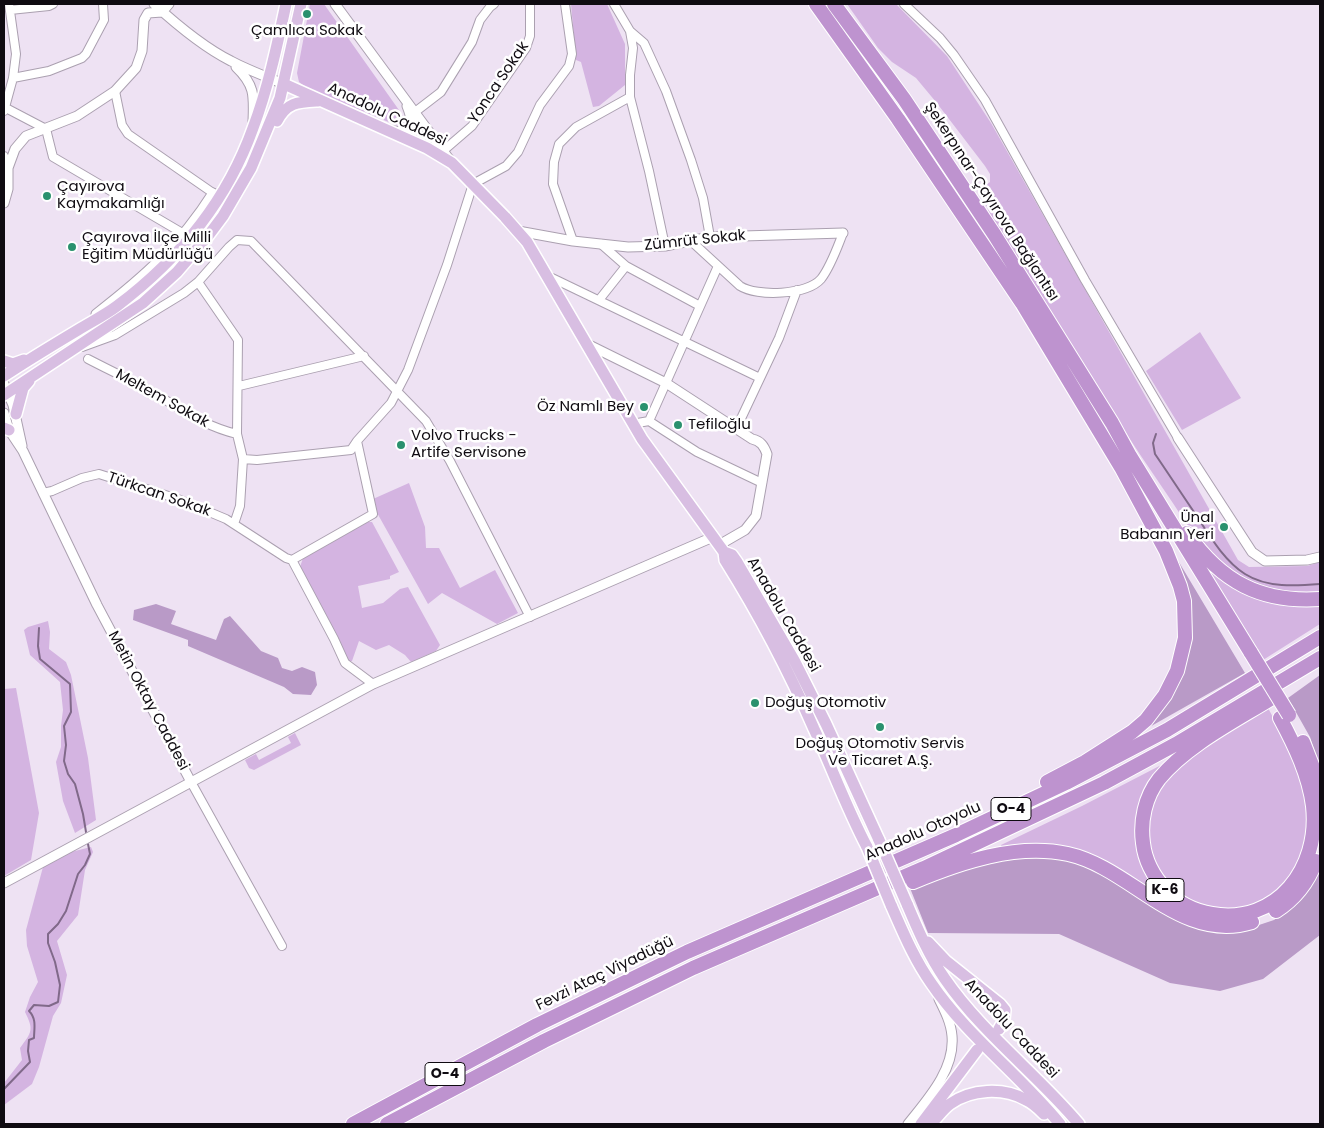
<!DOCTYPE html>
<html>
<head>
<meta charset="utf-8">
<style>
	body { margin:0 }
	#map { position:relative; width:1324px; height:1128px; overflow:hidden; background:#eee2f3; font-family:Poppins,sans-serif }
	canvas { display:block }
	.frame { position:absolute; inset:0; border:5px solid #0f0b11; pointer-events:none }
</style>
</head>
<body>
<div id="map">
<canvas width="1324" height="1128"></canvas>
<div class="frame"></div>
</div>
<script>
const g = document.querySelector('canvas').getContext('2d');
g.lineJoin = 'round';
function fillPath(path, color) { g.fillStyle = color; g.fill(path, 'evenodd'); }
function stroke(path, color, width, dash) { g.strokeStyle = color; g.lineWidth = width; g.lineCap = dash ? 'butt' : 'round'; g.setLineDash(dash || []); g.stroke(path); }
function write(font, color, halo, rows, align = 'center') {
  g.font = font + ' Poppins,sans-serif'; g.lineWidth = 5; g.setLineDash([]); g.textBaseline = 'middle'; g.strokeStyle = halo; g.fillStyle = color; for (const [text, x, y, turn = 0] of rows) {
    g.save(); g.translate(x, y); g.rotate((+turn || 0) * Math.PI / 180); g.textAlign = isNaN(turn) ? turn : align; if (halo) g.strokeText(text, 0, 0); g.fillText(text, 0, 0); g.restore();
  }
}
fillPath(new Path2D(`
	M310,4H324L406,120V125L403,128L307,88L299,82L297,73Z
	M571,4H607L625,44V85L599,106L593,107L581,62L576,60Z
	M847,4H896L947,56L991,123L1238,560L1249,567L1307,566L1320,562V592C1291,595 1259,590 1233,574C1202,553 1183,517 1162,487C1104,403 1053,314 997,229L979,190L990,182V174L985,166L936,102L916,78L892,62L878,48Z
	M1200,332L1241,398L1182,430L1146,371Z
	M409,483L425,527L426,548H439L460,588L495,570L518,613L497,624L442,593L428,604L376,511L373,499Z
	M368,522H372L399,572L390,576V579L358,586L362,608L383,603L400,589L408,587L440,645L436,651L411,662L405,655L389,645L376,650L359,641L352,661H349L300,567L303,558Z
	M1199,557L1228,582L1320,604V624L1263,660Z
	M48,621L50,632L49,649L66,662L71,675L88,758L96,820L75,833L63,801L56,762L61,747V726L63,710L60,682L30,655L24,630L28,627Z
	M16,688L39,813L31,860L4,876V689Z
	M1268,708C1280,730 1291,752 1299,776C1302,783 1305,791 1306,798C1310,823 1307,853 1293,875C1264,916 1203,922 1169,884C1158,872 1152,860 1150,844C1147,824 1150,803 1162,786C1183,754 1235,729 1268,708Z
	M295,733L301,745L254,770L249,768L245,760L256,754L259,760L291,743L288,737Z
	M1169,761L1138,827L1172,903L1002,848L1001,845L1082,806Z
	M91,847L93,852L85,870L78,915L57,941L67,975L61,1003L53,1016L39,1067L32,1084L4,1105V1083L22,1060L20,1048C32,1032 34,1030 25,1012L30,997L38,982L27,946L26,930L43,867L71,852Z`), '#d4b4e1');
fillPath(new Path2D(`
	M1164,537L1245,673L1146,729L1135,739V736L1188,650Z
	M156,604L176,611L171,624L216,640L224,619L230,616L261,651L278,658L282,668L292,671L302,667L315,672L317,685L311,695L293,694L284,687L188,646V640L133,620L134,610Z
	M1320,675V768L1310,737L1288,698Z
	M1025,856L1056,857L1091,867L1129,889L1247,929L1274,920L1291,908L1320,861V935L1263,979L1220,991L1170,983L1059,934L928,933L910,888L946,873Z`), '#b99ac7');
stroke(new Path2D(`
	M1156,434L1153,443L1155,454C1168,473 1181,493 1194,512C1208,533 1223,560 1245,574C1267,588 1296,586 1320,584
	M39,628L38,646L40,659L70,684L71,712L64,726L66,745L64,761L68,774L75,784L83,814L86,832
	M4,1089L30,1062L28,1051L29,1040L34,1038C34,1029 37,1019 29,1011L34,1005L49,1006L58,1002L60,985L55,962L48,943V934L58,924L66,911L78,874L85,865L90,854L88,844`), '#806989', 2);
const minor = new Path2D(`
	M614,4L630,31L633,48L630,75V97L649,171L665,246
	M904,4L940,38L954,55L985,100L1085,280L1178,438
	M10,10L49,6L53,4
	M630,31L644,43L666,91L691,160L703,198L710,237
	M13,78L49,71L82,58L86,54L104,20L103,4
	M115,91L122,125L128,134L213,193
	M4,107L46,129L53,157L184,234
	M4,111L13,78L16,54L9,4
	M415,112L441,92L472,42L480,20L490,7L494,4
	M443,151L472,126L526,48L530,36V4
	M4,156L8,168
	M573,241L553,184L554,162L559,144L576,127L630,97
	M691,241L740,286C757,297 807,295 821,279C831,266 837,248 843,233
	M601,244L626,266L700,306
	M548,276L760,378
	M198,282L238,340L237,434L243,459L240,506L234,524
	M599,300L626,266
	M82,347L115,335L184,293L198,282L229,247L237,240L251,241L426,421L450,461L530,617
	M88,359C111,371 135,382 157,395C184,411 207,427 237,434
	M239,386L364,356
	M649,421L697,452L762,483
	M632,424L649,421L718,266
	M737,427L779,338L797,290
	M243,459L257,460L351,450L357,441
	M43,493L52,491L82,478L99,474L178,499L226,519L286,558L292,560L373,514L357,441L391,403L408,370L447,265L473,184L506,166L518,152L540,105L569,66L572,54L565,4
	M292,560L334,639L345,663L373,684
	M191,782L282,946`);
const tertiary = new Path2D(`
	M154,4C177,25 203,47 231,61C248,70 267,77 284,84
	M335,4L449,159
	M236,67C255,85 254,96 253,121
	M393,131L404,132C414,126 411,116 407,106
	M4,203L8,189V168L15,149L26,136L77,116L115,91L136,68L142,51L144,20L148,13L162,12L169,4
	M518,231L573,241L628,247L665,246L710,237L843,233
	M96,314C145,276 180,245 213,193
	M585,343L666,383L752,439C761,441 764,446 767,454L756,516L745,530L719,545
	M4,384L13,405L22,446
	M4,413L9,430L23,451L97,605L191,782
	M1178,438L1252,552L1265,561L1307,560L1320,557
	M4,883L373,684L713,537
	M908,1124C927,1100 955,1070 952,1036C951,1023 945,1011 939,999`);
const primary = new Path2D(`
	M284,84L427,148L452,163L505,217L527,242L642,439L724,552L725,560C760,616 788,669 814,729C832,768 847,809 867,847
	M277,121C287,102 298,102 318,101
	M4,361L13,364L24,360
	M4,376C28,360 53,345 78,330C91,322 105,315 117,306C178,260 227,201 253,128C268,88 277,46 286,4
	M4,395L143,303L177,272L208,236L223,216L251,168L280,98L301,4
	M16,414L23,388L29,381
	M4,428L9,430
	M724,552L732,555L737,562L794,660L826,724L879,840
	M907,904C918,930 929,956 945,979C982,1033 1037,1074 1079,1124
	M891,905C903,932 914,959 931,983C967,1036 1020,1075 1060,1124
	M928,942L946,961L1000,1004L1005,1010L1004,1020L999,1029
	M921,1124L977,1050
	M931,1124C937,1118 943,1109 950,1104C971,1089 1003,1087 1026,1100C1033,1103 1039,1109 1044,1114`);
const motorway = new Path2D(`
	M816,4L898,119L1022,303L1122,469L1166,551L1180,586L1184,601L1185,638L1177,671L1165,695L1146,720L1132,732L1085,762L1047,782
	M834,4L904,99L994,234L1112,423L1130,456L1251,653
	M1187,533C1221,582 1261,603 1320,599
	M1272,698C1235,721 1187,745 1159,779C1145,797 1140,821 1143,843C1145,861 1154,877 1166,890C1178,903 1194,911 1212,914C1277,925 1320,868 1313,806C1309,775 1295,746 1280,718
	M1303,742L1316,775L1320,796
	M913,882C961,862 1016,843 1068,854C1132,868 1180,944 1252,922
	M1276,911C1295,899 1308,882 1316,861
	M353,1124L537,1025L687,952L956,835L1066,783L1167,730L1320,637
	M387,1124L544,1041L693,968L924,868L1104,783L1176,744L1320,658`);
stroke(minor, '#aba0b0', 10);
stroke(tertiary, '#aba0b0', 11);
stroke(primary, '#fff', 14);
stroke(motorway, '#fff', 16);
stroke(minor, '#fff', 8);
stroke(tertiary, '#fff', 9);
stroke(primary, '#d8bee2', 11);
stroke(motorway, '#be93cf', 14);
const primaryBridge = new Path2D(`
	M879,840L907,904
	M867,847L891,905`);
const motorwayBridge = new Path2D(`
	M1251,653L1289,715`);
stroke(primaryBridge, '#fff', 14, []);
stroke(motorwayBridge, '#fff', 16, []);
stroke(primaryBridge, '#d8bee2', 11);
stroke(motorwayBridge, '#be93cf', 14);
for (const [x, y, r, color] of [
	[307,14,5,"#2a916e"],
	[47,196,5,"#2a916e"],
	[72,247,5,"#2a916e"],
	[644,407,5,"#2a916e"],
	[678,425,5,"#2a916e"],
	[401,445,5,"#2a916e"],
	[1224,527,5,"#2a916e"],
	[755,703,5,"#2a916e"],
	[880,727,5,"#2a916e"]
]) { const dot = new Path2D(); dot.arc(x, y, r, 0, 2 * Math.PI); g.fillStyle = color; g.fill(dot); stroke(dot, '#fff', 2); }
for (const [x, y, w] of [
	[1011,809,40],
	[1165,890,38],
	[445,1074,40]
]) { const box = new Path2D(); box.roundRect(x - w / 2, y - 11.5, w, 23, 4); g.fillStyle = '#fff'; g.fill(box); stroke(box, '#0f0b11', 1); }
write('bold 14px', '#0f0b11', null, [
	["O-4",1011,809],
	["K-6",1165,890],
	["O-4",445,1074]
]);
write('15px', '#0f0b11', '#fff', [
	["Çamlıca Sokak",307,31,"center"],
	["Çayırova",57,187],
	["Kaymakamlığı",57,204],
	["Çayırova İlçe Milli",82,238],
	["Eğitim Müdürlüğü",82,255],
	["Öz Namlı Bey",634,407,"right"],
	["Tefiloğlu",688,425],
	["Volvo Trucks -",411,436],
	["Artife Servisone",411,453],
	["Ünal",1214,518,"right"],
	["Babanın Yeri",1214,535,"right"],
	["Doğuş Otomotiv",765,703],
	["Doğuş Otomotiv Servis",880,744,"center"],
	["Ve Ticaret A.Ş.",880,761,"center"]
], 'left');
write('15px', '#0f0b11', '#fff', [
	["Yonca Sokak",499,83,-56],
	["Anadolu Caddesi",387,115,25],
	["Şekerpınar-Çayırova Bağlantısı",991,202,57],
	["Zümrüt Sokak",695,241,-6],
	["Meltem Sokak",162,399,29],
	["Türkcan Sokak",159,495,19],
	["Anadolu Caddesi",783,615,60],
	["Metin Oktay Caddesi",148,701,62],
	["Anadolu Otoyolu",923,832,-24],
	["Fevzi Ataç Viyadüğü",605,974,-26],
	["Anadolu Caddesi",1011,1029,47]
]);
</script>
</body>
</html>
